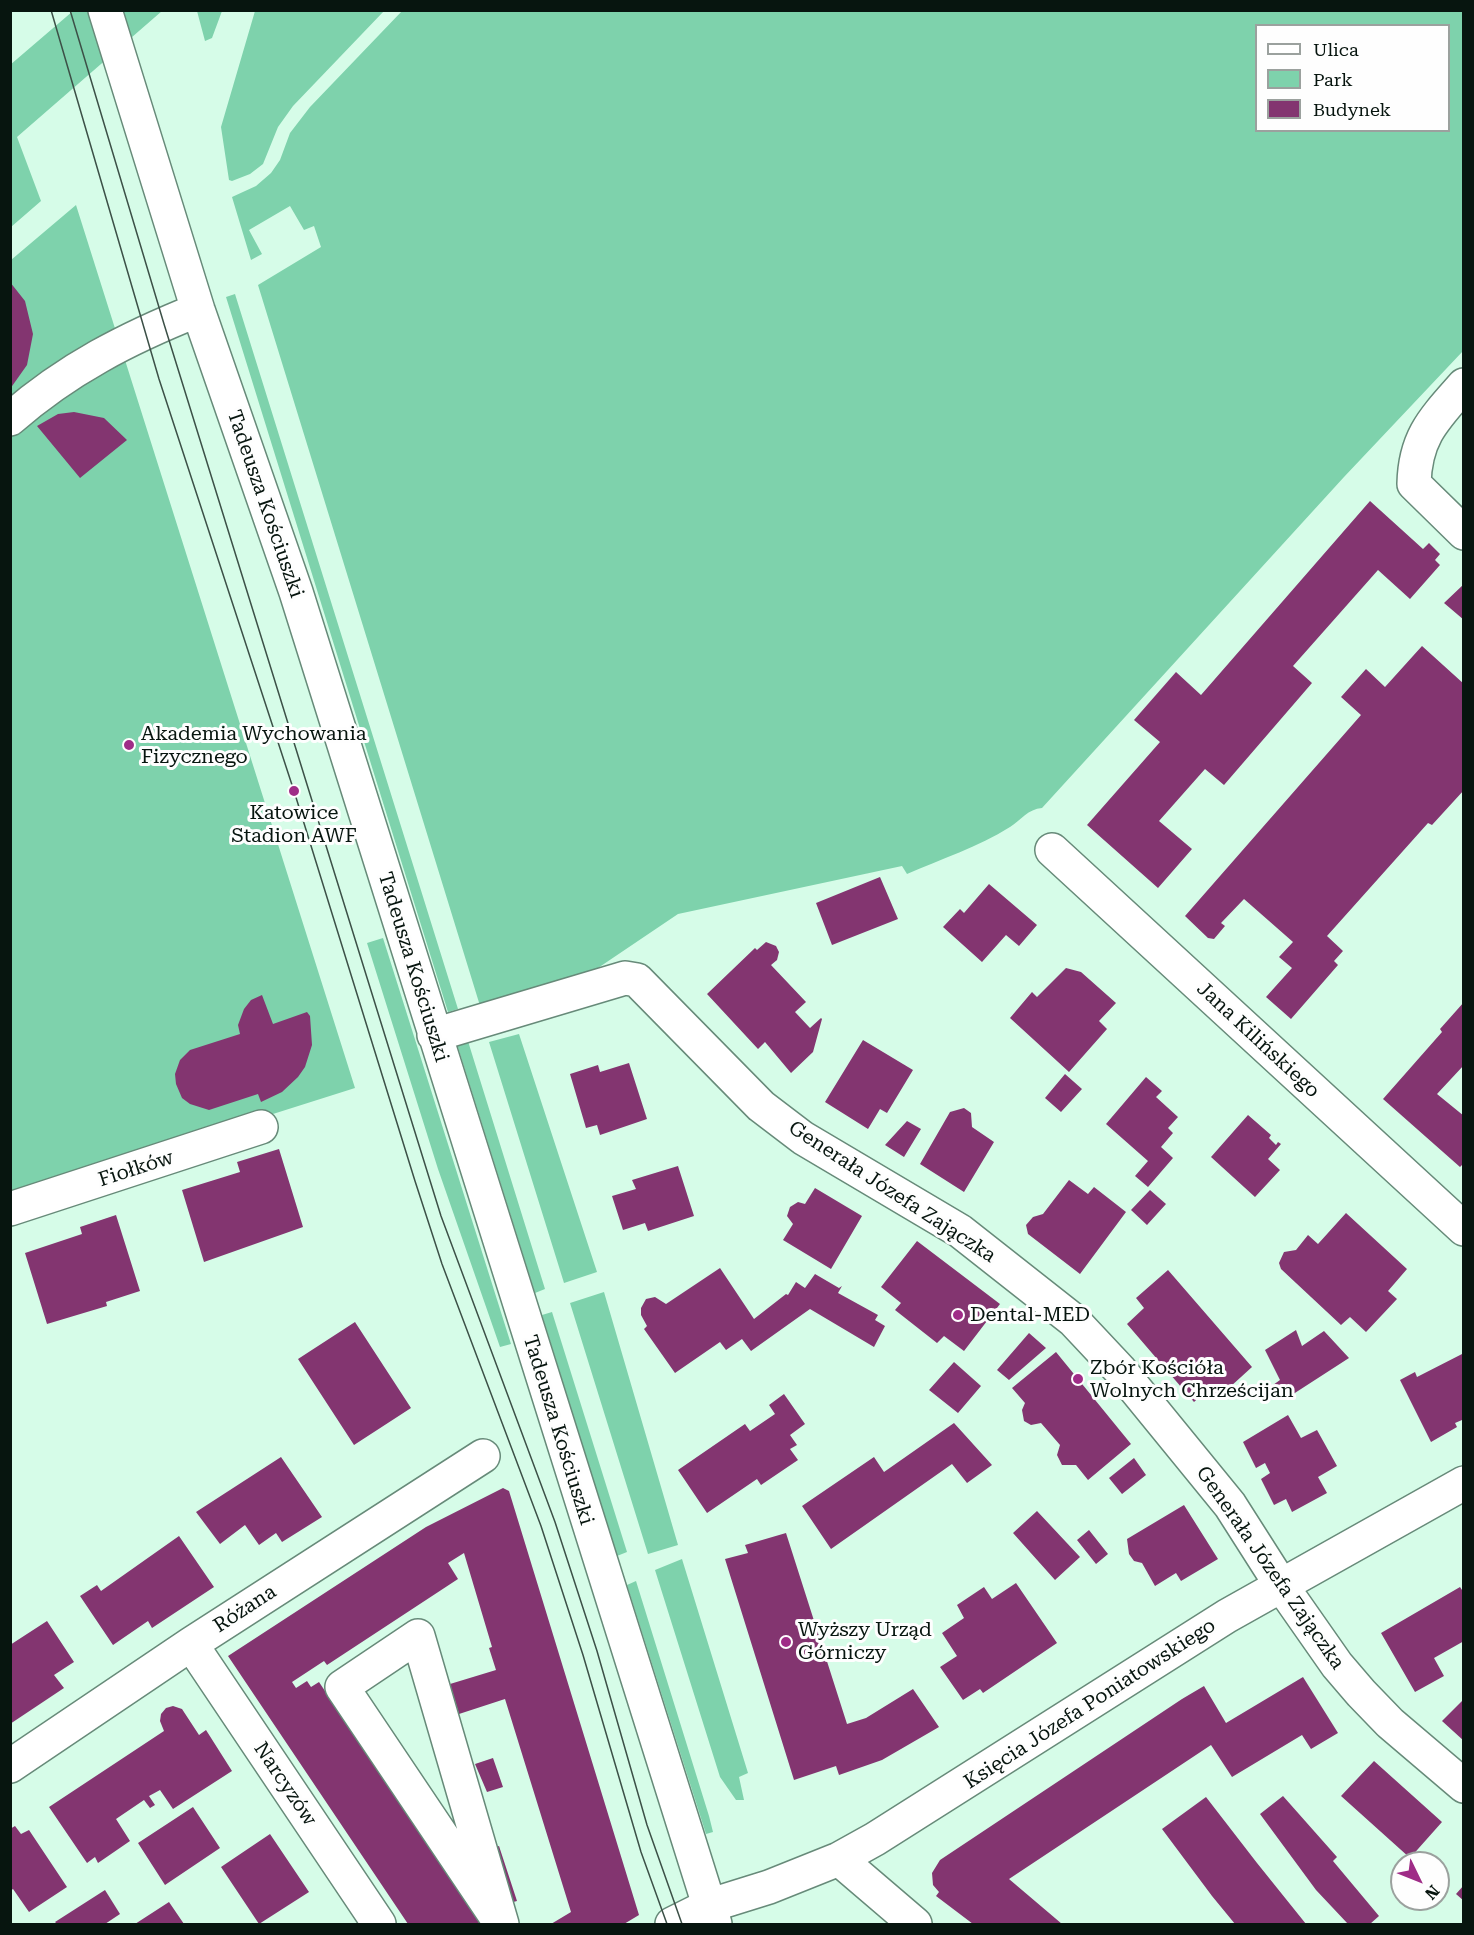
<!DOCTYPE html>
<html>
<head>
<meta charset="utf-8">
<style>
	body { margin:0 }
	#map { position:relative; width:1474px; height:1935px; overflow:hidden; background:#d6fce8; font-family:"Roboto Serif",serif }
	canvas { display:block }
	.frame { position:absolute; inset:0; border:12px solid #07150f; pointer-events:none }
	.legend { position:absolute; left:1255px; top:24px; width:195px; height:108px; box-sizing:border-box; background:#fefefe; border:2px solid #9ba19e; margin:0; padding:8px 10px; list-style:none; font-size:18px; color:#07150f }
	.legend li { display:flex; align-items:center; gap:12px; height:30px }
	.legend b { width:30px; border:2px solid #9ba19e }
	.north { position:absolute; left:1390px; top:1851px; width:60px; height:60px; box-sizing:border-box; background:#fefefe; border:2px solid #9ba19e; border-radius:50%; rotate:133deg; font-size:16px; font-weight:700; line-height:24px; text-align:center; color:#07150f }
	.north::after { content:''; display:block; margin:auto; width:21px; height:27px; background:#9f2c87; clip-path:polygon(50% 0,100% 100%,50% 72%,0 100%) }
</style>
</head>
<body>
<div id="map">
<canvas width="1474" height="1935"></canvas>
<div class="frame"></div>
<ul class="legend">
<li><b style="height:8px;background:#fff"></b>Ulica</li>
<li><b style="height:16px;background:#7ed2ac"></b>Park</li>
<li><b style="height:16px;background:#833570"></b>Budynek</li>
</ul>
<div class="north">N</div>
</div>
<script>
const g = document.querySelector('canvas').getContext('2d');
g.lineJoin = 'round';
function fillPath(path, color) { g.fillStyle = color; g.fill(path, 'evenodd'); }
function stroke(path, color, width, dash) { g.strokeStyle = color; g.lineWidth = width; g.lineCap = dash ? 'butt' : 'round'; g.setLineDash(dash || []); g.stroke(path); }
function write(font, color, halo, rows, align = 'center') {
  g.font = font + ' "Roboto Serif",serif'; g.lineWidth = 6; g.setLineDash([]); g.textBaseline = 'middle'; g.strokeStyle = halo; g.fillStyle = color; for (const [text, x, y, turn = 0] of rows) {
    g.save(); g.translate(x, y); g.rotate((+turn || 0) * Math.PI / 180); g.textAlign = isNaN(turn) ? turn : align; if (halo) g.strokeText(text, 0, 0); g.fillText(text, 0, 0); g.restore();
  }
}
fillPath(new Path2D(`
	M73,11H162L17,137L41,201L11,227L10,65Z
	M197,11H222L212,38L205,41Z
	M255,11H384L293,106L278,127L263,164L250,174L232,181L229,180L221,127Z
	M402,11H1463V351L1344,477L1042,808C1028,809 1021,820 1010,827C978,847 941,859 907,874L902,866L678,914L592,972L481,1009L258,285L321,247L314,226L304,230L290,206L249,230L262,254L251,260L232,197L256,186L271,173L280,160L290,133L310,107ZM1256,26H1448V130H1256Z
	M76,205L355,1088L11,1197V260Z
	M235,294L458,1009L448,1012L226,297Z
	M383,938L511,1344L500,1347L438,1169L367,943Z
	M519,1034L597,1272L564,1283L489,1042Z
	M467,1038L545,1289L535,1293L456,1041Z
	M604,1292L678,1545L648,1554L570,1303Z
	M552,1312L627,1552L617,1556L542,1315Z
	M682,1559L748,1773L739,1777L744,1800H736L720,1777L655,1570Z
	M636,1581L709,1816L713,1832L706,1834L627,1585Z`), '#7ed2ac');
fillPath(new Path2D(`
	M10,282L25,301L33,334L27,365L10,389Z
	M74,412L104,418L127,440L80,478L37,426L58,414Z
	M1370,501L1423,549L1429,543L1440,554L1435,560L1440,565L1410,599L1378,570L1293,666L1312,683L1224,785L1205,769L1159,821L1192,849L1158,888L1087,825L1160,742L1134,720L1176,672L1201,695Z
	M1464,584V620L1444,603Z
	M1422,646L1464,684V790L1432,825L1428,823L1327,936L1343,951L1334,961L1338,965L1291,1019L1266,997L1292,968L1279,957L1293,942L1244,899L1221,923L1225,926L1214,939L1208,938L1185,916L1361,715L1341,697L1366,669L1385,687Z
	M880,877L898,919L832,945L816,903Z
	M989,884L1037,925L1019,946L1006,935L982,962L943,927L960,909L964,913Z
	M766,942L776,946L779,952L777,960L771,965L806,1002L795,1012L810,1028L821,1018L822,1019L813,1052L791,1073L765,1042L758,1049L707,994L755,948L757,950Z
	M1066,968L1081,972L1116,1003L1099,1021L1107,1029L1069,1072L1010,1018L1032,992L1037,997Z
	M262,995L273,1024L307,1012L310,1016L312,1045L305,1067L298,1077L282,1092L261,1102L258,1094L209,1110L190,1104L182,1098L176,1084L175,1074L180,1060L190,1050L240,1034L238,1025L244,1009L251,1000Z
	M1464,1002V1065L1437,1094L1464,1116V1163L1460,1167L1383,1099L1442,1032L1440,1029Z
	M863,1040L913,1070L887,1113L880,1109L868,1129L825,1102Z
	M629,1063L647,1119L600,1135L597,1125L586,1128L570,1074L598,1065L600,1072Z
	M1065,1074L1082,1089L1061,1112L1045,1098Z
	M1146,1077L1162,1091L1156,1097L1178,1117L1168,1128L1173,1133L1161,1147L1173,1158L1148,1187L1135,1176L1148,1161L1106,1124Z
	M964,1108L971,1113L972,1127L994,1142L964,1192L920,1164L950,1112Z
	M1248,1115L1271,1135L1269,1138L1276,1145L1278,1142L1281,1144L1268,1159L1280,1170L1255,1197L1211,1157Z
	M907,1121L921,1129L904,1157L885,1145Z
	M279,1149L303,1227L204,1262L182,1190L240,1172L237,1162Z
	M678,1166L694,1216L648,1231L645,1223L623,1230L612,1196L636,1189L632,1180Z
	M1069,1180L1088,1194L1094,1187L1126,1212L1080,1274L1028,1234L1026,1225L1033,1217L1043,1214Z
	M815,1188L862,1216L831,1269L783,1240L793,1224L787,1216L790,1207L798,1202L805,1204Z
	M1150,1190L1166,1204L1147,1225L1131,1210Z
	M1346,1213L1407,1269L1388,1291L1397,1299L1366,1332L1350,1317L1341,1325L1281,1269L1279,1263L1284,1252L1296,1250L1308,1235L1318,1244Z
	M116,1215L140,1291L106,1302L107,1306L47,1324L25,1253L82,1234L80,1227Z
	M917,1241L1000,1304L964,1351L944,1336L937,1343L895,1310L901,1303L881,1287Z
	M720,1268L754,1319L786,1294L788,1295L796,1282L805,1288L815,1274L839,1288L842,1286L838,1293L878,1315L875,1320L885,1326L874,1347L810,1309L751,1351L742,1339L726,1350L720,1342L675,1373L644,1329L647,1326L641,1315V1308L646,1299L655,1297L666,1304Z
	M1168,1270L1252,1367L1219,1397L1210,1387L1194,1402L1127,1324L1144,1308L1136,1298Z
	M355,1322L411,1408L354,1445L298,1359Z
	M1296,1330L1302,1346L1324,1331L1349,1358L1284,1400L1273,1385L1280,1380L1265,1350Z
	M1029,1333L1046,1348L1009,1380L997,1370Z
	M1056,1352L1131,1444L1088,1480L1076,1465H1062L1057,1455L1060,1445L1041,1423L1031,1425L1024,1421L1022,1410L1025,1403L1012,1388Z
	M1464,1353V1422L1462,1420L1455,1423L1457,1427L1431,1442L1400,1380L1415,1372L1417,1377Z
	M954,1362L981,1386L958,1413L929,1390Z
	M784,1394L805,1424L790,1435L797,1445L790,1449L798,1460L761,1485L757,1479L707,1513L678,1470L745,1424L750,1431L775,1414L769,1405Z
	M1288,1415L1301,1438L1317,1430L1337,1466L1318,1477L1327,1493L1292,1512L1286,1499L1274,1505L1261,1479L1270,1473L1265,1463L1256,1468L1243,1442Z
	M954,1423L992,1465L967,1483L952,1464L831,1549L802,1506L874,1457L884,1472Z
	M281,1457L322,1517L282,1542L276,1533L259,1545L245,1525L220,1544L196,1512Z
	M1134,1458L1146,1475L1122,1494L1109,1478Z
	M503,1488L509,1491L639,1915L624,1924H551L571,1912L505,1699L459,1714L450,1684L496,1670L489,1648L492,1647L464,1553L448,1563L458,1579L327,1665L324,1661L292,1682L296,1688L307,1681L311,1687L319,1682L480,1924H408L228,1656L426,1527Z
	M1184,1505L1218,1559L1181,1581L1176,1573L1155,1586L1142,1563L1134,1561L1129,1554L1127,1539Z
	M1037,1511L1080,1557L1055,1580L1013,1533Z
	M1089,1530L1108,1554L1096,1564L1077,1540Z
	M786,1533L847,1724L866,1718L913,1689L939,1727L882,1760L839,1775L836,1766L794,1780L725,1559L748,1553L745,1545Z
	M179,1536L214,1587L152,1628L148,1621L113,1645L80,1596L97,1585L101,1591Z
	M1016,1583L1057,1643L983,1693L980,1689L963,1700L940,1667L957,1656L942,1633L964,1618L957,1605L984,1587L992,1599Z
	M1460,1587L1464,1593V1641L1434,1658L1444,1676L1415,1692L1381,1633Z
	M47,1621L74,1662L54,1675L64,1688L10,1724V1645Z
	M1303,1677L1338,1733L1311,1749L1302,1735L1232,1777L1211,1745L1009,1879L1062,1924H973L936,1896L939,1892L933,1885L932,1873L940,1860L1182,1699L1204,1686L1226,1723Z
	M1464,1699V1741L1442,1721Z
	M173,1706L182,1709L199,1735L206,1730L232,1771L173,1809L160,1790L149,1796L155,1805L150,1808L144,1800L116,1819L130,1841L98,1863L95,1857L87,1863L49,1807L164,1731L160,1721L161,1714L166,1708Z
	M493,1758L503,1787L487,1792L475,1764Z
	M1374,1761L1442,1822L1410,1858L1341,1796Z
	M1283,1796L1337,1857L1333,1861L1379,1916L1370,1924H1348L1316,1890L1260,1814Z
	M1206,1797L1257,1863L1306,1924H1235L1212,1896L1162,1829Z
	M193,1807L220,1848L165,1885L138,1843Z
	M15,1826L21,1834L29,1830L67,1887L29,1912L13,1889L10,1891V1829Z
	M270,1834L309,1892L259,1924L221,1867Z
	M499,1846L517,1901L502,1905L484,1850Z
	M1464,1885V1901L1456,1894Z
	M105,1890L120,1914L105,1924H57L55,1922Z
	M169,1902L184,1924H135Z`), '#833570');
const minor = new Path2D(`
	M105,10L198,310L296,592L715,1924
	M1464,385C1434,419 1415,437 1414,484L1464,533
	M10,419C67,369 128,338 198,310
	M1052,850L1464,1229
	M434,1035L625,978L637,980L761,1106L803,1138L960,1231L1073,1320L1119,1369L1230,1505L1281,1585L1337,1665L1361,1693L1390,1723L1464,1786
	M10,1209L261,1127
	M191,1644L379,1924
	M10,1766L191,1644L483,1456
	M839,1859L915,1924
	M501,1924L342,1687L418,1636L502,1924
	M672,1924L708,1906L769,1887L839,1859L875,1839L1227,1616L1464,1483`);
stroke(minor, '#678a79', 36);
stroke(minor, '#fff', 33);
stroke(new Path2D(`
	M51,10L159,379L294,791L415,1181L442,1264L541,1526L583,1655L641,1852L667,1924
	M70,10L164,324L441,1216L555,1522L597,1651L647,1825L682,1924`), '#3c5047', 1.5);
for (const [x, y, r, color] of [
	[129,745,6,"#9f2c87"],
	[294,791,6,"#9f2c87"],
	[958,1315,6,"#9f2c87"],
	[1078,1379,6,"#9f2c87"],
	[786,1642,6,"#9f2c87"]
]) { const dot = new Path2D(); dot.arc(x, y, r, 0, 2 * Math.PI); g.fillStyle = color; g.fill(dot); stroke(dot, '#fefefe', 2); }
write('20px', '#07150f', '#fefefe', [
	["Tadeusza Kościuszki",265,504,71],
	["Tadeusza Kościuszki",413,967,73],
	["Jana Kilińskiego",1258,1040,43],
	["Fiołków",136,1169,-18],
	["Generała Józefa Zajączka",892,1192,33],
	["Tadeusza Kościuszki",558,1430,73],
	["Generała Józefa Zajączka",1270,1568,55],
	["Różana",245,1609,-33],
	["Księcia Józefa Poniatowskiego",1090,1704,-33],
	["Narcyzów",285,1784,56]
]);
write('20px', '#07150f', '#fefefe', [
	["Akademia Wychowania",141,734],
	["Fizycznego",141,757],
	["Katowice",294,813,"center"],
	["Stadion AWF",294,836,"center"],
	["Dental-MED",970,1315],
	["Zbór Kościóła",1090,1368],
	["Wolnych Chrześcijan",1090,1391],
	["Wyższy Urząd",798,1630],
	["Górniczy",798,1653]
], 'left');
</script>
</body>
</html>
